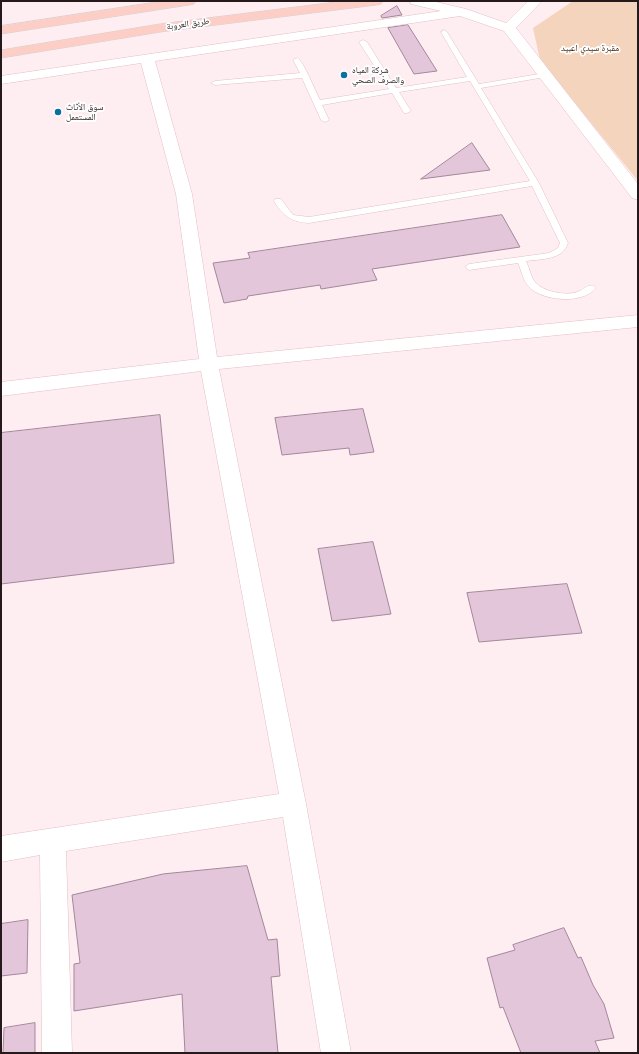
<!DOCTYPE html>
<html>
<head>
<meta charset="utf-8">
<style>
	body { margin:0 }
	#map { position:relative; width:639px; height:1054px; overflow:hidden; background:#feeef1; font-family:"PT Sans",sans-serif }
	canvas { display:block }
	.frame { position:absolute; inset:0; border:2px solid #26191c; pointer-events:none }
</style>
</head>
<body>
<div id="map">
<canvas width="639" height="1054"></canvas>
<div class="frame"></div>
</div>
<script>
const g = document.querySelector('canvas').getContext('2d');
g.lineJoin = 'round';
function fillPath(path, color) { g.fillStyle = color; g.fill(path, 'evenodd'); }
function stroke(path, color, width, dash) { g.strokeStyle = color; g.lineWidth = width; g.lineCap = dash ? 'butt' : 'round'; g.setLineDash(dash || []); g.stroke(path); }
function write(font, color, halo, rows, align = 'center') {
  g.font = font + ' "PT Sans","Noto Naskh Arabic",sans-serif'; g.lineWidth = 3.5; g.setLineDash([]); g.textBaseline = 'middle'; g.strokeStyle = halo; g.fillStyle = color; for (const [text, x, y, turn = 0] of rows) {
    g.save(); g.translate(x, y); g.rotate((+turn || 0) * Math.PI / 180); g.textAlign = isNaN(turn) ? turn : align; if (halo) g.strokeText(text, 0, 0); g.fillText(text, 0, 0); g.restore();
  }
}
fillPath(new Path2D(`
	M573,1H638V181L540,60L533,28Z`), '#f5d4bd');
const building = new Path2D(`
	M397,6L402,15L382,18L381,16Z
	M408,25L437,71L414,74L388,28Z
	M472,143L490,170L421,179Z
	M502,215L520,247L372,269L377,280L321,289L320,285L248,296L247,299L224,303L213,263L250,258L248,253Z
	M363,409L374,452L350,455L349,448L282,455L275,418Z
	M160,415L174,563L1,584V433Z
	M373,542L391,614L332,621L318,549Z
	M567,584L582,633L479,642L467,593Z
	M247,866L268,940L277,939L280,976L271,977L278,1053H185L182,994L74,1011V964L80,963L72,895L163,874Z
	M28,920L27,973L1,976V924Z
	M564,928L578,958L581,957L593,985L604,1004L614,1038L595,1041L600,1053H521L503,1007L500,1008L487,958L515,950L513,945Z
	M35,1023V1053H3L4,1028Z`);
fillPath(building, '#e4c6da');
stroke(building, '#a3879a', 1);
const service = new Path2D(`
	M444,30L447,32L479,84L545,73L549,75L545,77L481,88L539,183L568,243C563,260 541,259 526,261C529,267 531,277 535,282C543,292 566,296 577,292C584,290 587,284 594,286L596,288C582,305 541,301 528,286C523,280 521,269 518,263L469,270L465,267L469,264L549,253L558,248L560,243L532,186L309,223C291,222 283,216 274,201L275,199H281L293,215L309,217L530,181L470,81L399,92L411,111L407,113H404L392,93L322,105L329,120L325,122L321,120L302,78L215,85L211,83L215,81L300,73L293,60L297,58C304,61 315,91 320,100L389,89L359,42L363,40L367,42L396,88L467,77L441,32Z`);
const minor = new Path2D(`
	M410,1H432L466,9L506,23L528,1H542L516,28L638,184V200L632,198L504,31L460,16L155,61L192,194L217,357L638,315V327L219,369L306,804L351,1053H321L283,817L66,851L72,1053H42L40,855L1,862V836L279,794L201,371L1,396V382L199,359L176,194L141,63L1,84V76L441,11L411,4Z`);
const trunk = new Path2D(`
	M163,1H196L194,4L189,5L1,34V26Z
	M344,1H383L381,4L376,5L160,32L1,58V50L160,24Z`);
stroke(service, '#e4bec6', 1);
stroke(minor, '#e4bec6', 1);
stroke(trunk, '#d4d1d2', 1);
fillPath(service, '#fff');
fillPath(minor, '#fff');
fillPath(trunk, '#fccec6');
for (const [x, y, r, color] of [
	[344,75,4,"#09719d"],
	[58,112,4,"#09719d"]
]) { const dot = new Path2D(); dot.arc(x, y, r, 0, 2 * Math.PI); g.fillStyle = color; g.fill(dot); stroke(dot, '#fff', 1.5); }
write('9px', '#26191c', '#fff', [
	["طريق العروبة",188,24,-8]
]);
write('9px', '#422208', '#fff', [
	["مقبرة سيدي اعبيد",590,48]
]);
write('9px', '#26191c', '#fff', [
	["شركة المياه",352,70],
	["والصرف الصحي",352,80],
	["سوق الأثاث",66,107],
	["المستعمل",66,117]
], 'left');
</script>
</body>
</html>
